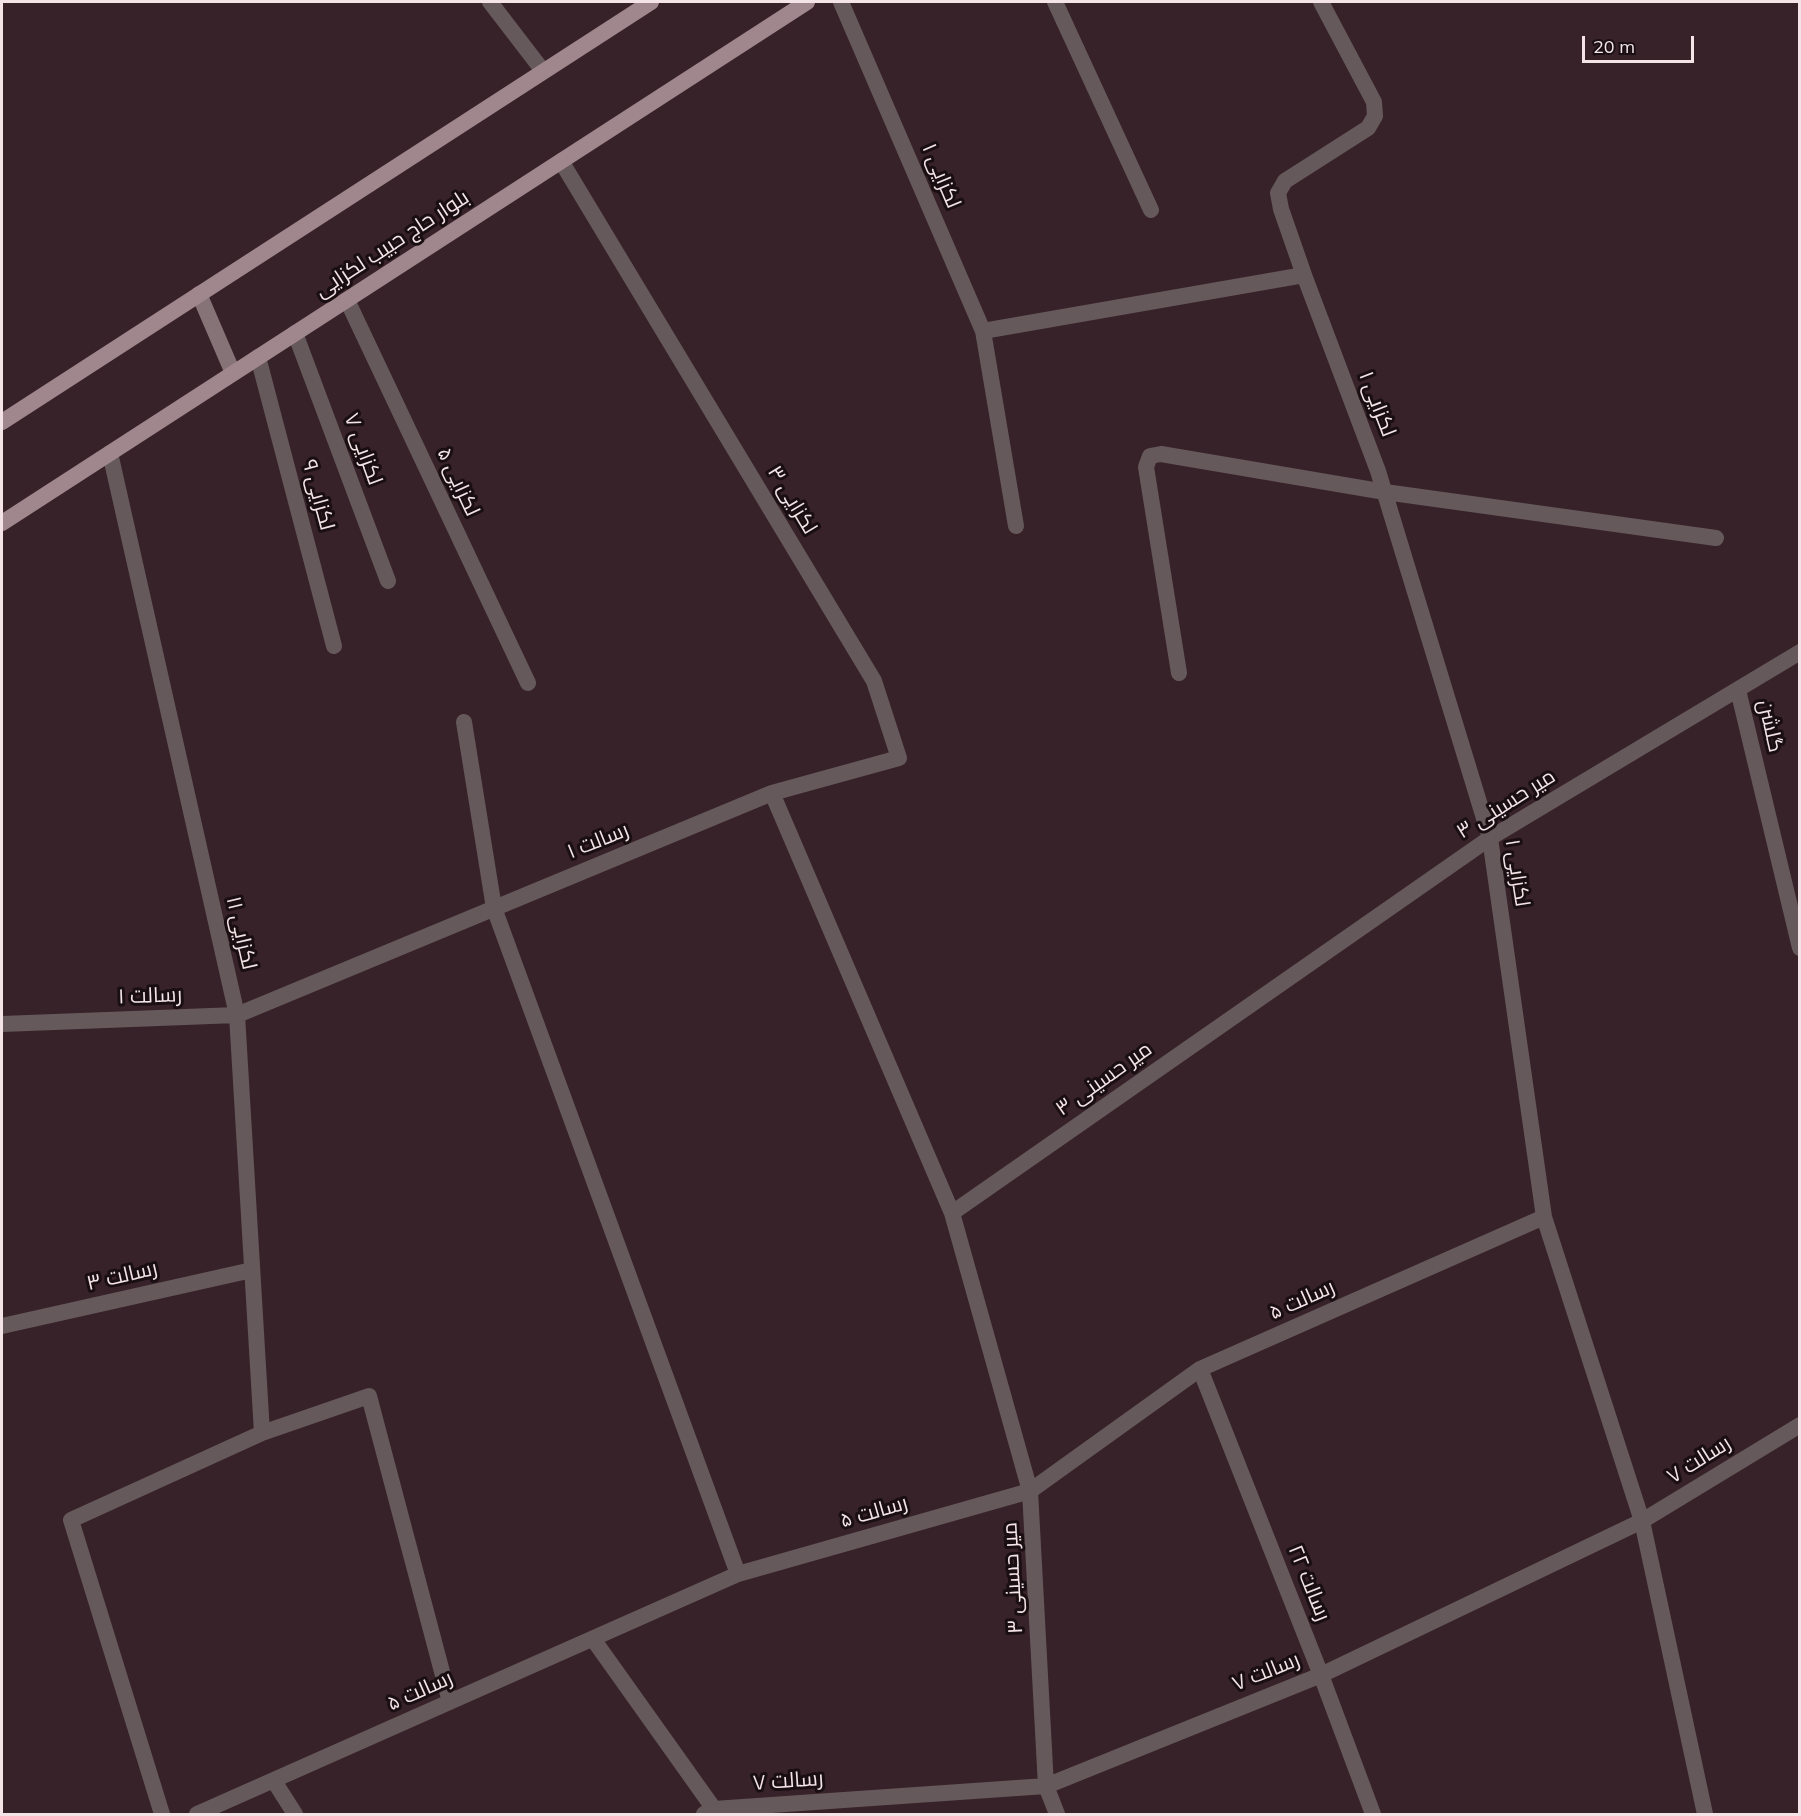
<!DOCTYPE html>
<html>
<head>
<meta charset="utf-8">
<style>
	body { margin:0 }
	#map { position:relative; width:1801px; height:1816px; overflow:hidden; background:#382229; font-family:Mulish,sans-serif }
	canvas { display:block }
	.frame { position:absolute; inset:0; border:3px solid #f4e4e8; pointer-events:none }
	.scale { position:absolute; left:1582px; top:36px; width:112px; height:27px; box-sizing:border-box; border:3px solid #f4e4e8; border-top:0; padding-left:8px; font-size:18px; line-height:21px; white-space:nowrap; color:#f4e4e8; -webkit-text-stroke:4px #190f12; paint-order:stroke }
</style>
</head>
<body>
<div id="map">
<canvas width="1801" height="1816"></canvas>
<div class="frame"></div>
<div class="scale">20 m</div>
</div>
<script>
const g = document.querySelector('canvas').getContext('2d');
g.lineJoin = 'round';
function stroke(path, color, width, dash) { g.strokeStyle = color; g.lineWidth = width; g.lineCap = dash ? 'butt' : 'round'; g.setLineDash(dash || []); g.stroke(path); }
function write(font, color, halo, rows, align = 'center') {
  g.font = font + ' Mulish,Cairo,sans-serif'; g.lineWidth = 6; g.setLineDash([]); g.textBaseline = 'middle'; g.strokeStyle = halo; g.fillStyle = color; for (const [text, x, y, turn = 0] of rows) {
    g.save(); g.translate(x, y); g.rotate((+turn || 0) * Math.PI / 180); g.textAlign = isNaN(turn) ? turn : align; if (halo) g.strokeText(text, 0, 0); g.fillText(text, 0, 0); g.restore();
  }
}
stroke(new Path2D(`
	M490,2L543,71
	M841,2L983,331L1304,275L1378,471L1490,838L1544,1217L1642,1521L1705,1814
	M1055,2L1151,210
	M561,161L874,681L899,758L772,793
	M1304,275L1281,209L1278,193L1285,181L1368,128L1375,116L1374,102L1321,2
	M347,300L528,683
	M983,331L1016,526
	M295,333L388,581
	M258,357L334,646
	M110,453L237,1015L262,1433
	M1179,673L1146,467L1150,456L1161,454L1385,492L1716,538
	M1738,690L1800,948
	M464,722L494,908L738,1574
	M2,1024L237,1015L772,793L952,1213
	M2,1326L252,1270
	M1200,1369L1321,1675L1373,1814
	M593,1639L714,1809L717,1814
	M274,1781L295,1814
	M162,1814L71,1520L262,1433L369,1396L450,1702
	M197,1814L738,1574L1030,1491L1200,1369L1544,1217
	M704,1814L714,1809L1046,1786L1321,1675L1642,1521L1800,1425
	M1057,1814L1046,1786L1030,1491L952,1213L1490,838L1800,652`), '#65595c', 16);
stroke(new Path2D(`
	M199,294L233,373`), '#867378', 16);
stroke(new Path2D(`
	M2,422L651,2
	M2,523L807,2`), '#a0878e', 16);
write('21px', '#f4e4e8', '#190f12', [
	["لکزایی ۱",941,176,67],
	["بلوار حاج حبیب لکزايی",392,244,-33],
	["لکزایی ۱",1377,404,69],
	["لکزایی ۷",363,449,70],
	["لکزایی ۵",458,482,65],
	["لکزایی ۹",318,495,75],
	["لکزایی ۳",792,500,59],
	["گلشن",1770,726,77],
	["میر حسینی ۳",1506,804,-32],
	["رسالت ۱",598,841,-22],
	["لکزایی ۱",1517,873,81],
	["لکزایی ۱۱",241,933,77],
	["رسالت ۱",150,996,-2],
	["میر حسینی ۳",1104,1079,-35],
	["رسالت ۳",122,1276,-13],
	["رسالت ۵",1302,1300,-24],
	["رسالت ۷",1699,1460,-32],
	["رسالت ۵",874,1512,-16],
	["میر حسینی ۳",1013,1578,-93],
	["رسالت ۲۲",1309,1583,68],
	["رسالت ۷",1266,1672,-22],
	["رسالت ۵",420,1691,-24],
	["رسالت ۷",788,1781,-4]
]);
</script>
</body>
</html>
